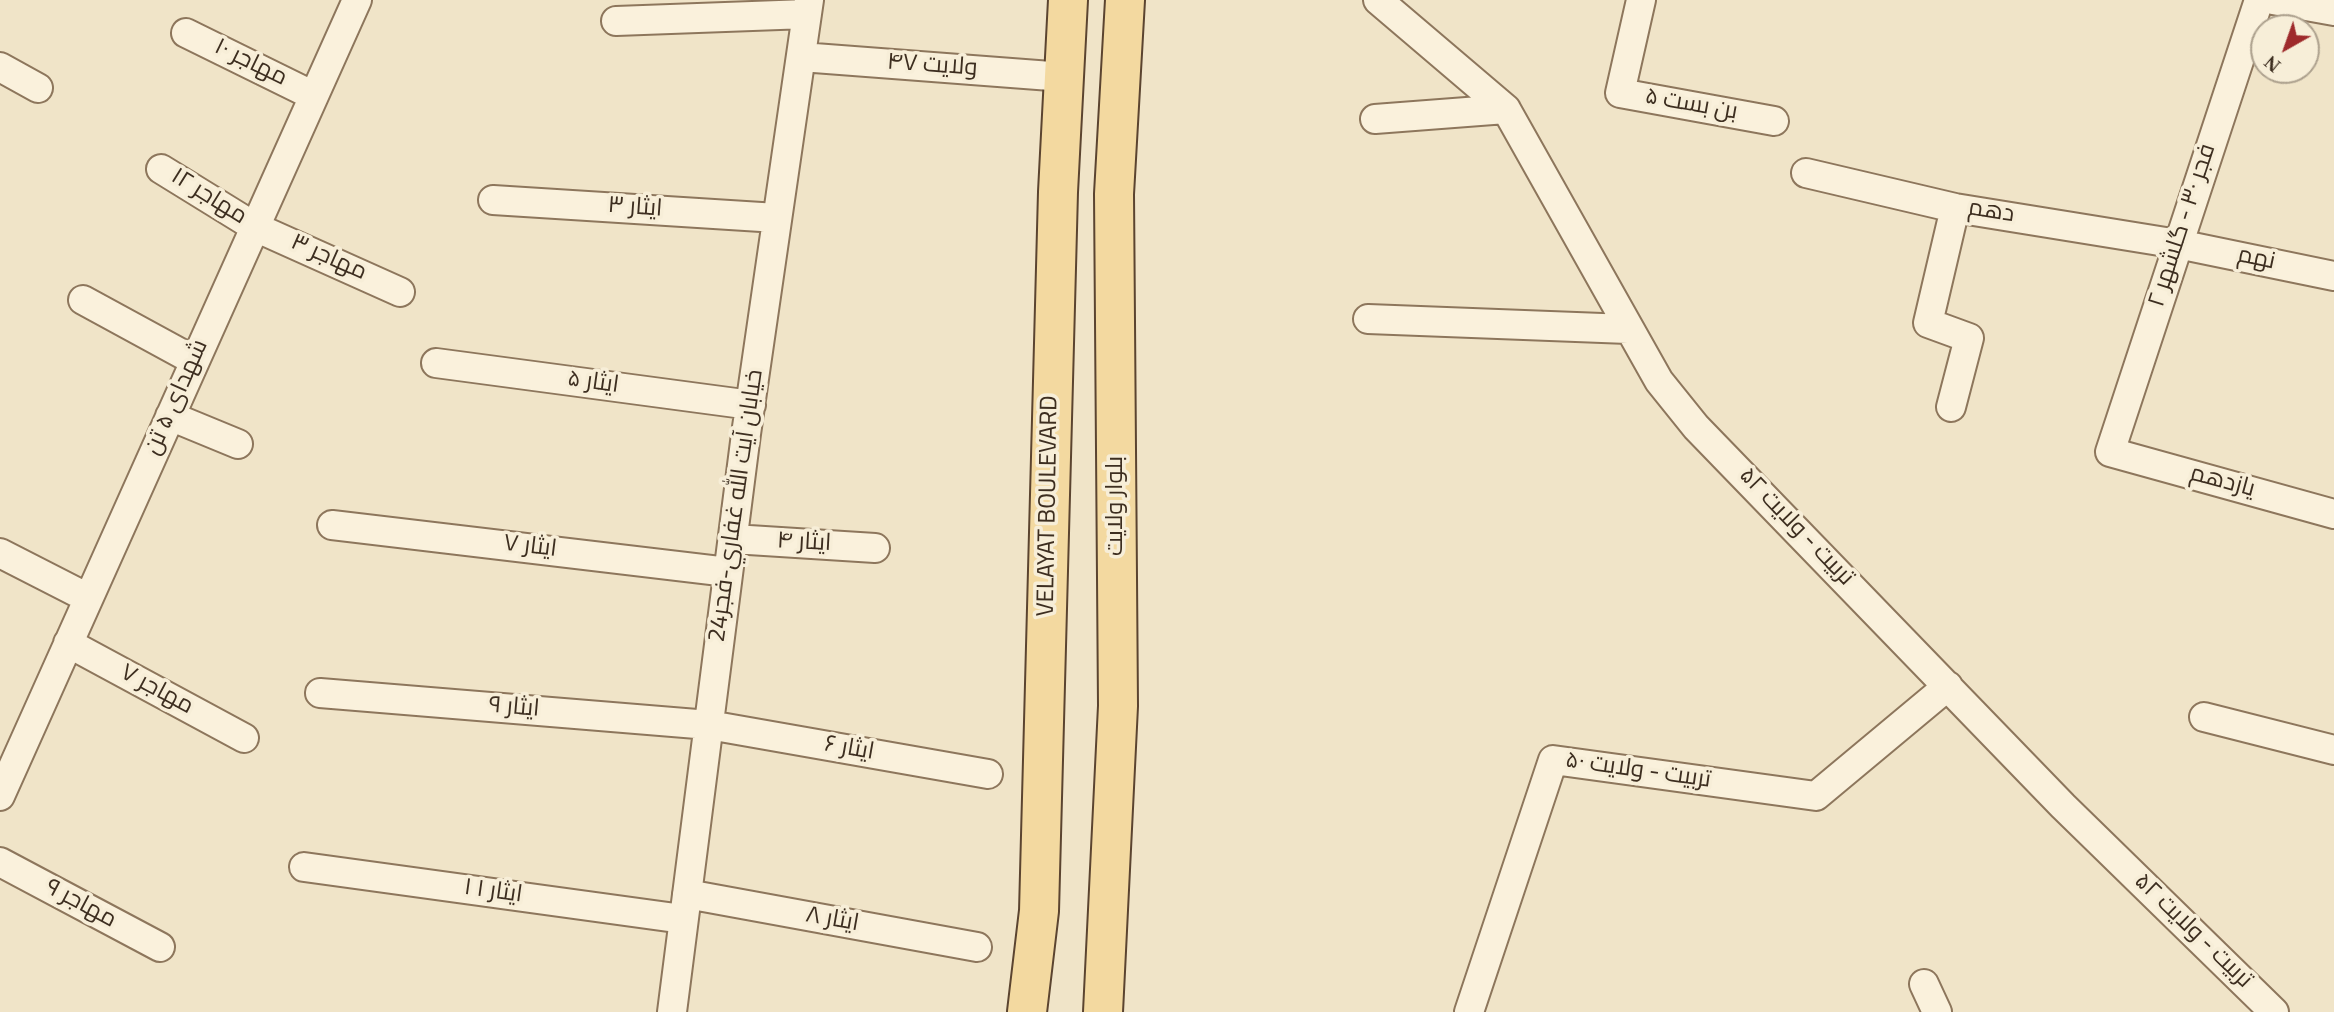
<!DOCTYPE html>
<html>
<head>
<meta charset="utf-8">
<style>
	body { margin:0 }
	#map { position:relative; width:2334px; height:1012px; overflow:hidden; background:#f0e4c8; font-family:Georgia,serif }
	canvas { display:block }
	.north { position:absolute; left:2250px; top:14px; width:70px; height:70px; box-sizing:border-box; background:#f7eed8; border:2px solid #ada18e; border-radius:50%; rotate:220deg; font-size:19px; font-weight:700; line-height:28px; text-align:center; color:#3d2e20 }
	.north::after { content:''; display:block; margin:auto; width:24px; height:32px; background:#9e2a2b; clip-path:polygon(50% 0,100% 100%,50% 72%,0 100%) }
</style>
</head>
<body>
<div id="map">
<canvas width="2334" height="1012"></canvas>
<div class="north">N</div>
</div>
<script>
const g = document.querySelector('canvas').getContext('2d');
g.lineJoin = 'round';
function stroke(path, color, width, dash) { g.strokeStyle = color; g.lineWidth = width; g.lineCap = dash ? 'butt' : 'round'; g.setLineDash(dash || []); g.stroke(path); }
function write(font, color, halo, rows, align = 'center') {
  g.font = font + ' Georgia,Cairo,serif'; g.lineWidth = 7; g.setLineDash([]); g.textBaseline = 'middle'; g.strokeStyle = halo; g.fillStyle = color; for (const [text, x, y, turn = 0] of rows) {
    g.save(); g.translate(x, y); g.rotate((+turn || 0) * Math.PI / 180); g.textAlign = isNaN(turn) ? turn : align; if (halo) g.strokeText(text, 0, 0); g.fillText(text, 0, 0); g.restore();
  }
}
const minor = new Path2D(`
	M1378,0L1506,109L1659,381L1696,427L2063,806L2274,1012
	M1641,0L1620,93L1774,121
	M2259,0L2110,452L2334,514
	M2273,0L2334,11
	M616,21L807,14
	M186,33L314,96
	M801,57L1064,77
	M0,67L38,88
	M1375,119L1506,109
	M161,169L255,227L400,292
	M1806,173L1955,208L2178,244L2334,276
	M493,200L777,218
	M83,300L195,361
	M1368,319L1628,329
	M436,363L751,405
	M1951,407L1969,338L1928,323L1955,208
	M170,416L238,444
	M332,525L728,572
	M733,539L875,548
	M0,553L88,598
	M68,643L244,738
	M320,693L709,725L988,774
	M2204,717L2334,750
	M0,796L357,0
	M0,862L160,947
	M304,867L683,919
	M687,894L977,947
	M1924,984L1937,1012
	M672,1012L746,434L809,0
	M1469,1012L1553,760L1816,796L1948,686`);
const primary = new Path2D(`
	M1027,1012L1039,911L1058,192L1068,0
	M1103,1012L1118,706L1114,194L1125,0`);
stroke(minor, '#8d765c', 32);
stroke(primary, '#5b4430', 42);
stroke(minor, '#faf1dc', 28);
stroke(primary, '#f3d9a0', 38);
write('24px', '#3d2e20', '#f7eed8', [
	["مهاجر ۱۰",250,64,26],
	["ولایت ۴۷",932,67,4],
	["بن بست ۵",1691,106,10],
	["مهاجر ۱۲",208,198,32],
	["ایثار ۳",635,209,4],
	["دهم",1991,213,9],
	["فجر ۳۰ - گلشهر ۲",2184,226,-72],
	["مهاجر ۳",328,259,24],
	["نهم",2256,260,12],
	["ایثار ۵",593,384,8],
	["شهدای ۵ تن",178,398,-66],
	["یازدهم",2222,483,15],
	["خيابان آيت الله غفاري-فجر24",738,506,-82],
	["VELAYAT BOULEVARD",1050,506,-89],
	["بلوار ولایت",1117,506,-90],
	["تربیت - ولایت ۵۲",1795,528,46],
	["ایثار ۴",804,544,3],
	["ایثار ۷",530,548,7],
	["مهاجر ۷",156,691,28],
	["ایثار ۹",514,709,5],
	["ایثار ۶",849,750,10],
	["تربیت - ولایت ۵۰",1638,772,8],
	["ایثار ۱ ۱",493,893,8],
	["مهاجر ۹",80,905,28],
	["ایثار ۸",832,921,10],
	["تربیت - ولایت ۵۲",2192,932,44]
]);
</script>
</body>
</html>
